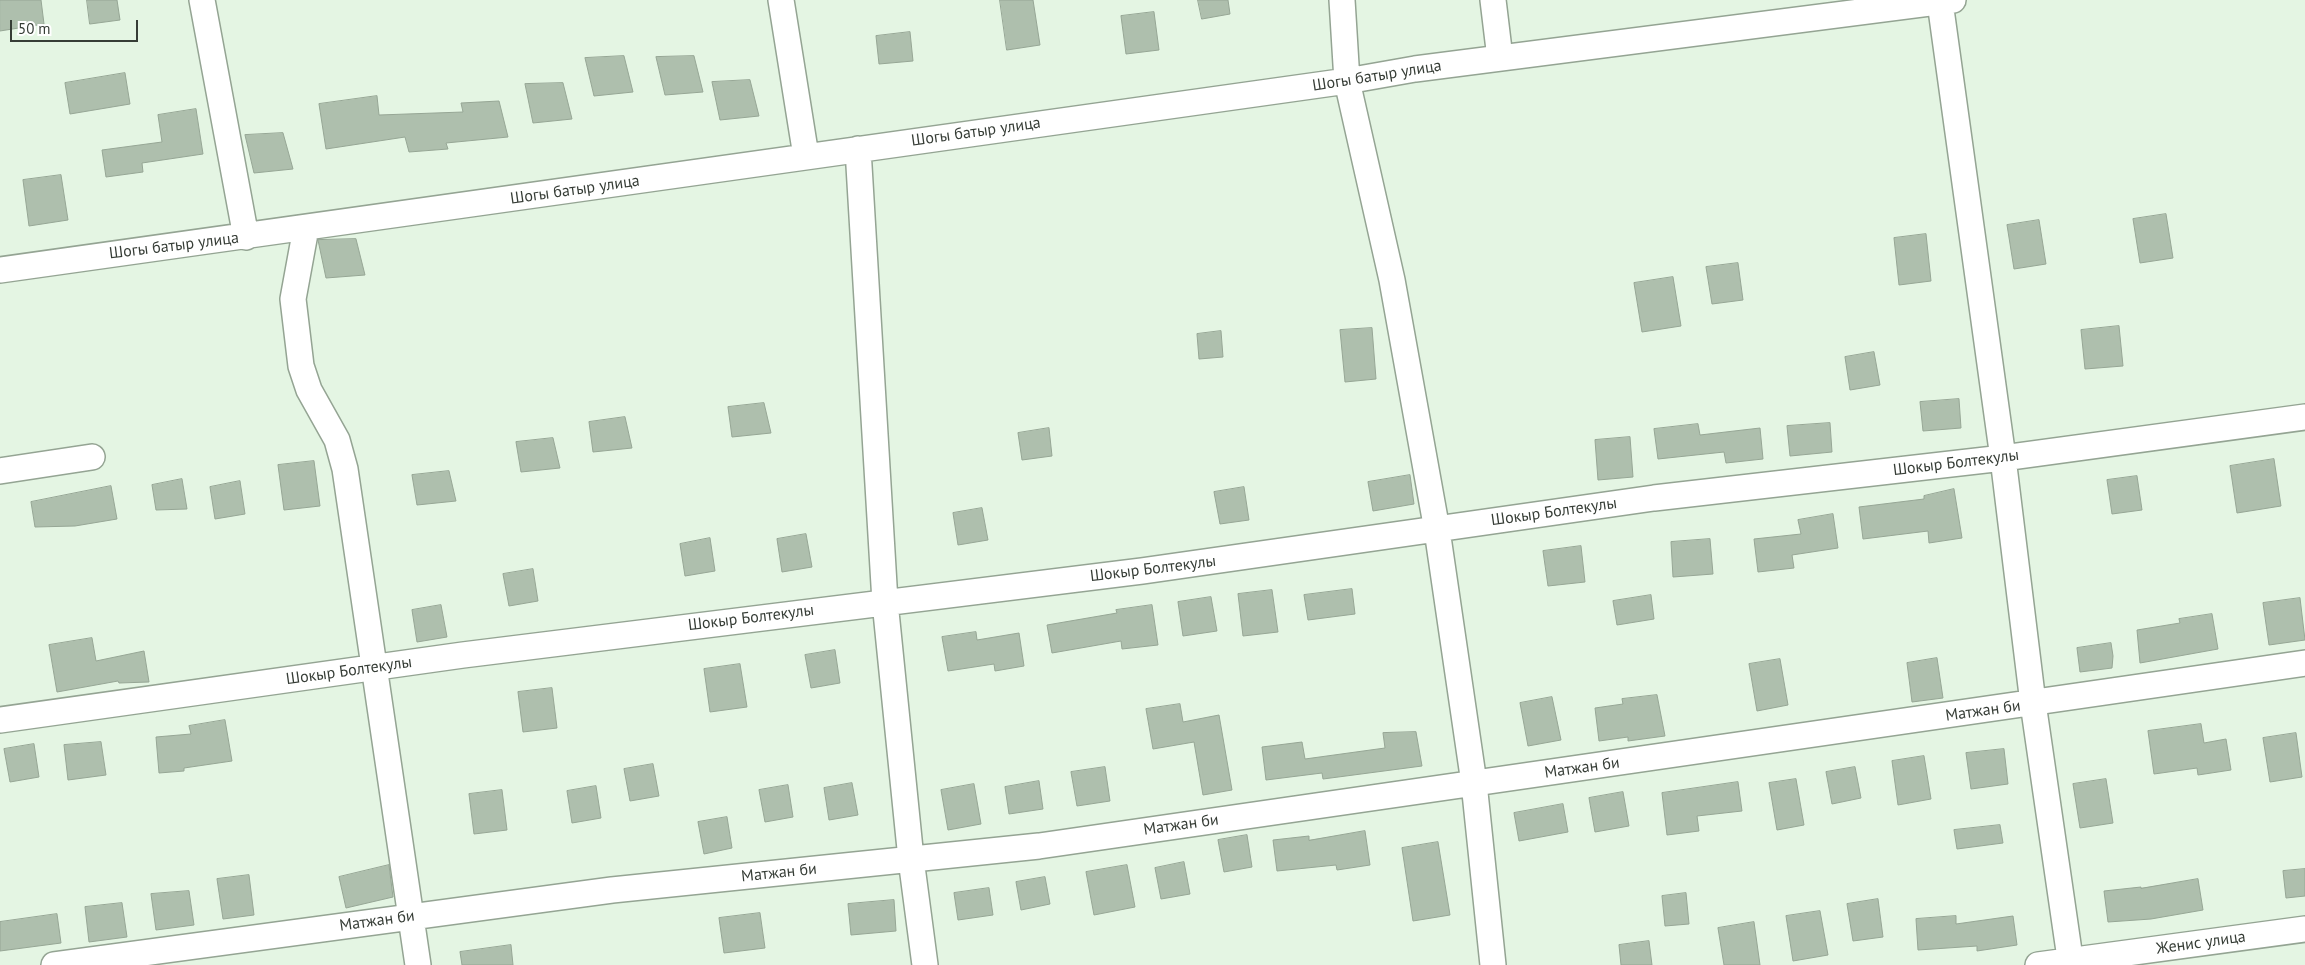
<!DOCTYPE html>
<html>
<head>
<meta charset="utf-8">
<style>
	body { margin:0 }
	#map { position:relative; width:2305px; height:965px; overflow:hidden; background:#e4f5e3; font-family:"PT Sans",sans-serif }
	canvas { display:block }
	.scale { position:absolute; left:10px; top:20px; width:128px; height:22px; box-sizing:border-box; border:2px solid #363d36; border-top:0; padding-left:6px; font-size:15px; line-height:18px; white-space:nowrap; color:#363d36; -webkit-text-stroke:4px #fff; paint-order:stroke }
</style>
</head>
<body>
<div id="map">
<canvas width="2305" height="965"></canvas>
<div class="scale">50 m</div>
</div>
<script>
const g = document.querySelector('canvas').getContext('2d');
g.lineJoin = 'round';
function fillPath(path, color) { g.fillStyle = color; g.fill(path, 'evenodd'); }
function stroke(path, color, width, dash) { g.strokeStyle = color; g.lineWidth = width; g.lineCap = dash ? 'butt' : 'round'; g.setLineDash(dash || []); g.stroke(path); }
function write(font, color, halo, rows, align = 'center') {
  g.font = font + ' "PT Sans",sans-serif'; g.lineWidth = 4; g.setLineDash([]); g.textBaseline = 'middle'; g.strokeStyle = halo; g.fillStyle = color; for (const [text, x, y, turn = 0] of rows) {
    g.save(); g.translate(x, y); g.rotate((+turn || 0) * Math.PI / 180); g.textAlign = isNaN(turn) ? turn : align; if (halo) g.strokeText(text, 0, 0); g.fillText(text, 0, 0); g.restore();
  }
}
const building = new Path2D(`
	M0,0H41L44,24L0,31Z
	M87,0H117L120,20L90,24Z
	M1000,0H1033L1040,45L1007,50Z
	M1198,0H1228L1230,14L1202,19Z
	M1154,12L1159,50L1126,54L1121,16Z
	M910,32L913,61L879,64L876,36Z
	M624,56L633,92L594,96L585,58Z
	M694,56L703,92L665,95L656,57Z
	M125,73L130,104L70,114L65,83Z
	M750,80L759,116L720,120L712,82Z
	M563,83L572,119L533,123L525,84Z
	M377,96L379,115L463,112L461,103L499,101L508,137L446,143L448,149L409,152L405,137L326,149L319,104Z
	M196,109L203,154L142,163L143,172L106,177L102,150L162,142L158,115Z
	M283,133L293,169L254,173L245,135Z
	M61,175L68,220L29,226L23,180Z
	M2166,214L2173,258L2140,263L2133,219Z
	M2039,220L2046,264L2014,269L2007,225Z
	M1926,234L1931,281L1899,285L1894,238Z
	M356,239L365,275L326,278L318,240Z
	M1738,263L1743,300L1712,304L1706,267Z
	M1673,277L1681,326L1642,332L1634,283Z
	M2119,326L2123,366L2085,369L2081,330Z
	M1372,328L1376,379L1345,382L1340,330Z
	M1221,331L1223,357L1199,359L1197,334Z
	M1874,352L1880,385L1850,390L1845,357Z
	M1959,399L1961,428L1923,431L1920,402Z
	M764,403L771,433L732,437L728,407Z
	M625,417L632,448L593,452L589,422Z
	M1830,423L1832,452L1790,456L1787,426Z
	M1698,424L1700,435L1760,428L1763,459L1726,463L1724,452L1658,459L1654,429Z
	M1049,428L1052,456L1022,460L1018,433Z
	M1630,437L1633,477L1598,480L1595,440Z
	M553,438L560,468L521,472L516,442Z
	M2274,459L2281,506L2237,513L2230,466Z
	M314,461L320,506L284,510L278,465Z
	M449,471L456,501L417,505L412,475Z
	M1410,475L1414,504L1373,511L1368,482Z
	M2137,476L2142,510L2112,514L2107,480Z
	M182,479L187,509L156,510L152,485Z
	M240,481L245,514L215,519L210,487Z
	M111,486L117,519L75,526L35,527L31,502Z
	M1244,487L1249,520L1220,524L1214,492Z
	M1954,489L1962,538L1929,543L1928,531L1863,539L1859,507L1924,499V496Z
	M982,508L988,540L958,545L953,513Z
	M1833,514L1838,548L1792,555L1794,568L1758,572L1754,539L1801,534L1798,520Z
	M806,534L812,567L782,572L777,539Z
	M710,538L715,571L685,576L680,544Z
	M1710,539L1713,574L1673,577L1671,542Z
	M1581,546L1585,582L1548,586L1543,551Z
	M533,569L538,601L509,606L503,574Z
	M1352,589L1355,614L1308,620L1304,595Z
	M1272,590L1278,632L1243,636L1238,594Z
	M1651,595L1654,619L1617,625L1613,601Z
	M1211,597L1217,631L1183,636L1178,602Z
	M2300,598L2305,640L2269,645L2263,603Z
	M441,605L447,637L417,642L412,610Z
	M1152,605L1158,645L1122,649L1121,641L1052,653L1047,625L1117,613L1116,610Z
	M2212,614L2218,649L2140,663L2137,630L2180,623L2179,619Z
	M976,632L977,640L1019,633L1024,666L995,671L994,664L948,671L942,637Z
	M92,638L96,661L144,651L149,682L119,683L118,681L57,692L49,645Z
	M2111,643L2113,656L2112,668L2080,672L2077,648Z
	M835,650L840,683L811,688L805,655Z
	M1937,658L1943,698L1912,702L1907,663Z
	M1780,659L1788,705L1757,711L1749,664Z
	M740,664L747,707L710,712L704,669Z
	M552,688L557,728L523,732L518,692Z
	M1657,695L1665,736L1628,741V737L1599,741L1595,708L1623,704L1622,699Z
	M1552,697L1561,740L1528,746L1520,703Z
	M1180,704L1183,722L1219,715L1232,790L1203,795L1194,742L1153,749L1146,709Z
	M225,720L232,761L184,768V771L159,773L156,737L191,734L189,726Z
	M2201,724L2204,743L2226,739L2231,770L2198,775L2197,768L2154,774L2148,731Z
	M1416,732L1422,766L1323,779L1322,773L1266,780L1262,747L1302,742L1305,759L1385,748L1383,733Z
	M2296,733L2302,777L2270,782L2263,738Z
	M101,742L106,775L68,780L64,745Z
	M34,744L39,777L10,782L4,749Z
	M2004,749L2008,784L1971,789L1966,753Z
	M1924,756L1931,799L1898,805L1892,761Z
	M653,764L659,796L630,801L624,769Z
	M1105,767L1110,801L1077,806L1071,772Z
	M1855,767L1861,798L1832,804L1826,772Z
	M1796,779L1804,825L1777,830L1769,783Z
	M2106,779L2113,823L2080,828L2073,784Z
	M1039,781L1043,809L1009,814L1005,787Z
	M1738,782L1742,811L1697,816L1699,831L1667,835L1662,793Z
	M852,783L858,815L829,820L824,788Z
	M974,784L981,824L948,830L941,790Z
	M788,785L793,817L765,822L759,790Z
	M596,786L601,818L572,823L567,791Z
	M502,790L507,830L474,834L469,794Z
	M1623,792L1629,826L1595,832L1589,798Z
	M1563,804L1568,832L1519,841L1514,813Z
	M727,817L732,848L704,854L698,822Z
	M2000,825L2003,843L1957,849L1954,830Z
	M1365,831L1370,865L1337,870L1336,865L1277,871L1273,840L1309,836V840Z
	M1247,835L1252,867L1224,872L1218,840Z
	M1438,842L1450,915L1413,921L1402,848Z
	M1184,862L1190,894L1161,899L1155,868Z
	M389,865L393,897L346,908L339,877Z
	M1127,865L1135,907L1094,915L1086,872Z
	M2305,869V896L2286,898L2283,871Z
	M249,875L254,915L223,919L217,879Z
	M1045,877L1050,904L1021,910L1016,882Z
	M2198,879L2203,910L2151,919L2108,922L2104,891L2141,887V888Z
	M989,888L993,915L958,920L954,893Z
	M189,891L194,925L156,930L151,894Z
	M1686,893L1689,924L1665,926L1662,896Z
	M1878,899L1883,937L1853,941L1847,904Z
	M894,900L896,931L851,935L848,904Z
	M122,903L127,937L89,942L85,907Z
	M1820,911L1828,955L1793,961L1786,916Z
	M760,913L765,948L724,953L719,918Z
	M57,914L61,943L0,951V922Z
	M1956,916V924L2013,916L2017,945L1977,951V946L1918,950L1916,919Z
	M1754,922L1760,965H1724L1718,928Z
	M1649,941L1652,965H1621L1619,945Z
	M511,945L513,965H462L460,952Z`);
fillPath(building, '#aebfad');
stroke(building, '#96a695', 1);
const minor = new Path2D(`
	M202,0L246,237
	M781,0L806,156
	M1342,0L1347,81L1392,280L1437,530L1474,783L1493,965
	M1493,0L1500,58
	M1940,2L2003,458L2033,703L2071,965
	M858,149L885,602L911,859L925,965
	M306,228L293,299L301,366L309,390L337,440L345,469L418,965
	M0,270L1347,81L1415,69L1953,0
	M0,471L92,457
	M0,720L463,655L1142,571L1654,498L2003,458L2305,417
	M54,965L612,890L1039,846L2305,663
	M2038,965L2305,929`);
stroke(minor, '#94a493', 28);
stroke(minor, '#fff', 25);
write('16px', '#363d36', '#fff', [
	["Шогы батыр улица",1377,76,-9],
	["Шогы батыр улица",976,132,-8],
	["Шогы батыр улица",575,190,-8],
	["Шогы батыр улица",174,246,-7],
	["Шокыр Болтекулы",1956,463,-7],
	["Шокыр Болтекулы",1554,512,-8],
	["Шокыр Болтекулы",1153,569,-7],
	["Шокыр Болтекулы",751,618,-7],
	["Шокыр Болтекулы",349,671,-8],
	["Матжан би",1983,711,-8],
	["Матжан би",1582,768,-8],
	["Матжан би",1181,825,-8],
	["Матжан би",779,873,-6],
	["Матжан би",377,921,-8],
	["Женис улица",2201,943,-8]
]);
</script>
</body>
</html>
